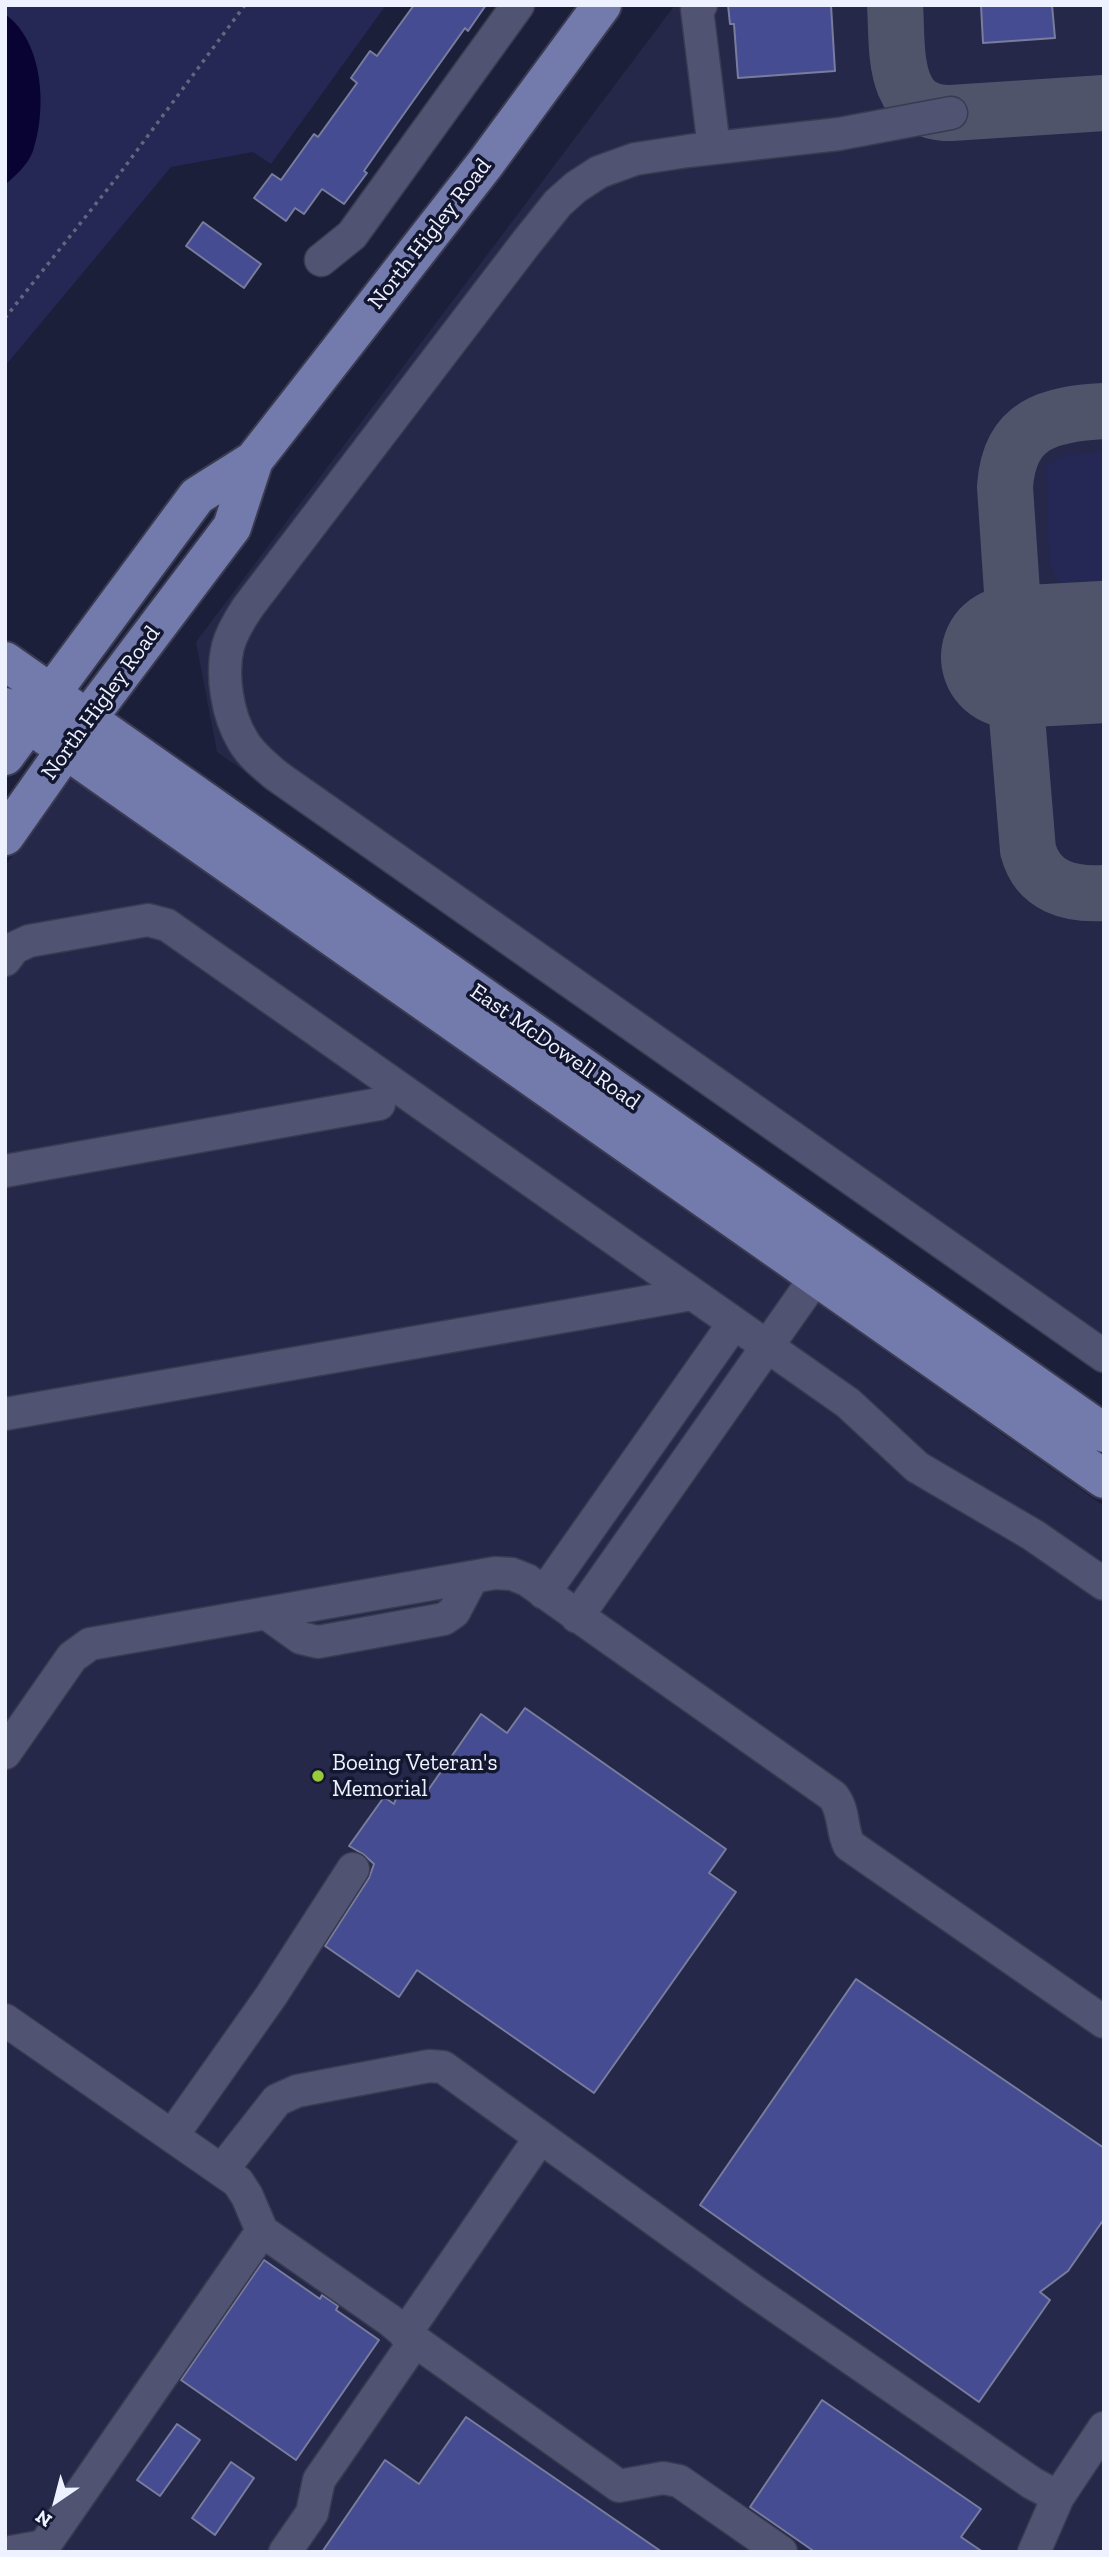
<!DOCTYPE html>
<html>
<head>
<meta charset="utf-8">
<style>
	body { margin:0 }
	#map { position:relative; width:1109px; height:2557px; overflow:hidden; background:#1c1f39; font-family:"Zilla Slab",serif }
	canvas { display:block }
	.frame { position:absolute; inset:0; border:7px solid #eef1ff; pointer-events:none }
	.north { position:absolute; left:21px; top:2466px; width:70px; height:70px; -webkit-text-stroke:5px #13162f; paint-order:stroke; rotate:215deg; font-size:19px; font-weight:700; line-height:28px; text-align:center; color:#eef1ff }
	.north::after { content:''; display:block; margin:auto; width:24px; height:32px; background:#eef1ff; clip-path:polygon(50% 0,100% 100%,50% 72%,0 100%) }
</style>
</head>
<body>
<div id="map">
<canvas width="1109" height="2557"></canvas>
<div class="frame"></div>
<div class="north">N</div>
</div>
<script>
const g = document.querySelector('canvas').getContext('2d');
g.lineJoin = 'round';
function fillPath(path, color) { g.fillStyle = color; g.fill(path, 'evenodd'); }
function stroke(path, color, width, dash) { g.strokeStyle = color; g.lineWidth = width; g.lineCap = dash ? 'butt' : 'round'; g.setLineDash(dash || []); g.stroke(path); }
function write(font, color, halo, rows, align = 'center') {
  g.font = font + ' "Zilla Slab",serif'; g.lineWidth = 7; g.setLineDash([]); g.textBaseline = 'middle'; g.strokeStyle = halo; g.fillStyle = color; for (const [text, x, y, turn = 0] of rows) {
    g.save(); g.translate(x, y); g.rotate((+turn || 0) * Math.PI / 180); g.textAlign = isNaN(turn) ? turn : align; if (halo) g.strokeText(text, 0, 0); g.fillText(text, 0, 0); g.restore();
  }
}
fillPath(new Path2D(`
	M675,5H1104V1375L217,752L196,642Z
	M69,775L1104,1506V2552H5V866Z`), '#252848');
fillPath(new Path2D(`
	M5,5H386L271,164L253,152L171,167L5,366Z
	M1104,452V590C1075,592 1060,593 1049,562L1046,465L1064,455Z`), '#252854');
fillPath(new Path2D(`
	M5,14C44,42 47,109 33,151C28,165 15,176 5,185Z`), '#090333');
stroke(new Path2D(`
	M895,5C898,49 890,114 951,113L1104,103
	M1104,411C1050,414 1009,423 1005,487L1012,592V657L1028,850C1038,887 1070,895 1104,893`), '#50546a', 56);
stroke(new Path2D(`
	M1012,657L1104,652`), '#50546a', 142);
const building = new Path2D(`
	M414,5H486L468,31L465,28L396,125L364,171L367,173L344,204L322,189L304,214L295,208L286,221L254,198L272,174L281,180L314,134L318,137L357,83L351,78L370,51L377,56Z
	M728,5H831L835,71L738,78L734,24H730Z
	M981,5H1052L1055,38L983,43Z
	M203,222L261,264L244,288L186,246Z
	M525,1708L726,1849L709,1873L736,1892L594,2093L417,1970L399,1997L325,1946L369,1878L374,1864L363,1854L349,1846L384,1797L394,1804L402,1781L424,1796L481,1714L507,1733Z
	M856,1979L1104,2148V2219L1068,2271L1040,2292L1050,2300L979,2402L700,2205Z
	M264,2260L320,2299L322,2295L338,2306L336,2310L379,2340L296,2460L181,2380Z
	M822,2400L981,2509L961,2537L983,2552H815L750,2507Z
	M466,2417L662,2552H322L385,2460L419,2484Z
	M177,2424L200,2440L160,2496L137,2480Z
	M231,2462L254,2478L215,2535L192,2518Z`);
fillPath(building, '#464c92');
stroke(building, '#787d9d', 2);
const minor = new Path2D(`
	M701,5L697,9L714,148
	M951,113L839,134L688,151L635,159L599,172L576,187L558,203L526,243L248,607C240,619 232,632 228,646C221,675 227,715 243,741C251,755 265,766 277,776L1104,1356
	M321,260L352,235L518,5
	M5,960L14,948L29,941L148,920L167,925L848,1403L917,1467L1033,1535L1104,1584
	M5,1171L379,1104
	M5,1414L692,1294
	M544,1593L734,1323
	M266,1613L301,1638L318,1642L444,1619L454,1612L472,1578
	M577,1617L830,1257
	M5,1753L72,1657L90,1644L495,1573L512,1574L527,1580L833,1796C845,1811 841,1829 849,1845L1104,2022
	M5,2020L238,2182L247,2196L262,2231L391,2321L411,2338L612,2481L619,2486L663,2478L679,2481L781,2552
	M172,2136L271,1996L353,1869
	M222,2170L277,2100L297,2091L429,2066L443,2067L754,2291L1032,2483L1058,2497
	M405,2334L540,2138
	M11,2552L44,2546L262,2231
	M285,2552L312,2513L319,2480L415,2341
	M1034,2552L1058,2497L1104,2428`);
const major = new Path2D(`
	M5,661L1104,1433
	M5,707L1104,1479
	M5,756L197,496L254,460
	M5,836L88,718L232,527L254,460L485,164L602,5`);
stroke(minor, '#3a3b50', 35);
stroke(major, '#3a3b50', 42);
stroke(new Path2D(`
	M5,318L118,176L245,5`), '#63667c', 3.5, [3.5, 5]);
stroke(minor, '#505472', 32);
stroke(major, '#737aac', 38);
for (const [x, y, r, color] of [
	[318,1776,7,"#98cb37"]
]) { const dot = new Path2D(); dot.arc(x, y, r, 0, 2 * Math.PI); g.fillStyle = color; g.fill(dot); stroke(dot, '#13162f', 2.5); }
write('23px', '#eef1ff', '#13162f', [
	["North Higley Road",430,234,-52],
	["North Higley Road",101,703,-54],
	["East McDowell Road",555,1047,35]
]);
write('23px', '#eef1ff', '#13162f', [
	["Boeing Veteran's",332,1763],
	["Memorial",332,1789]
], 'left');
</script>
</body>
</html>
